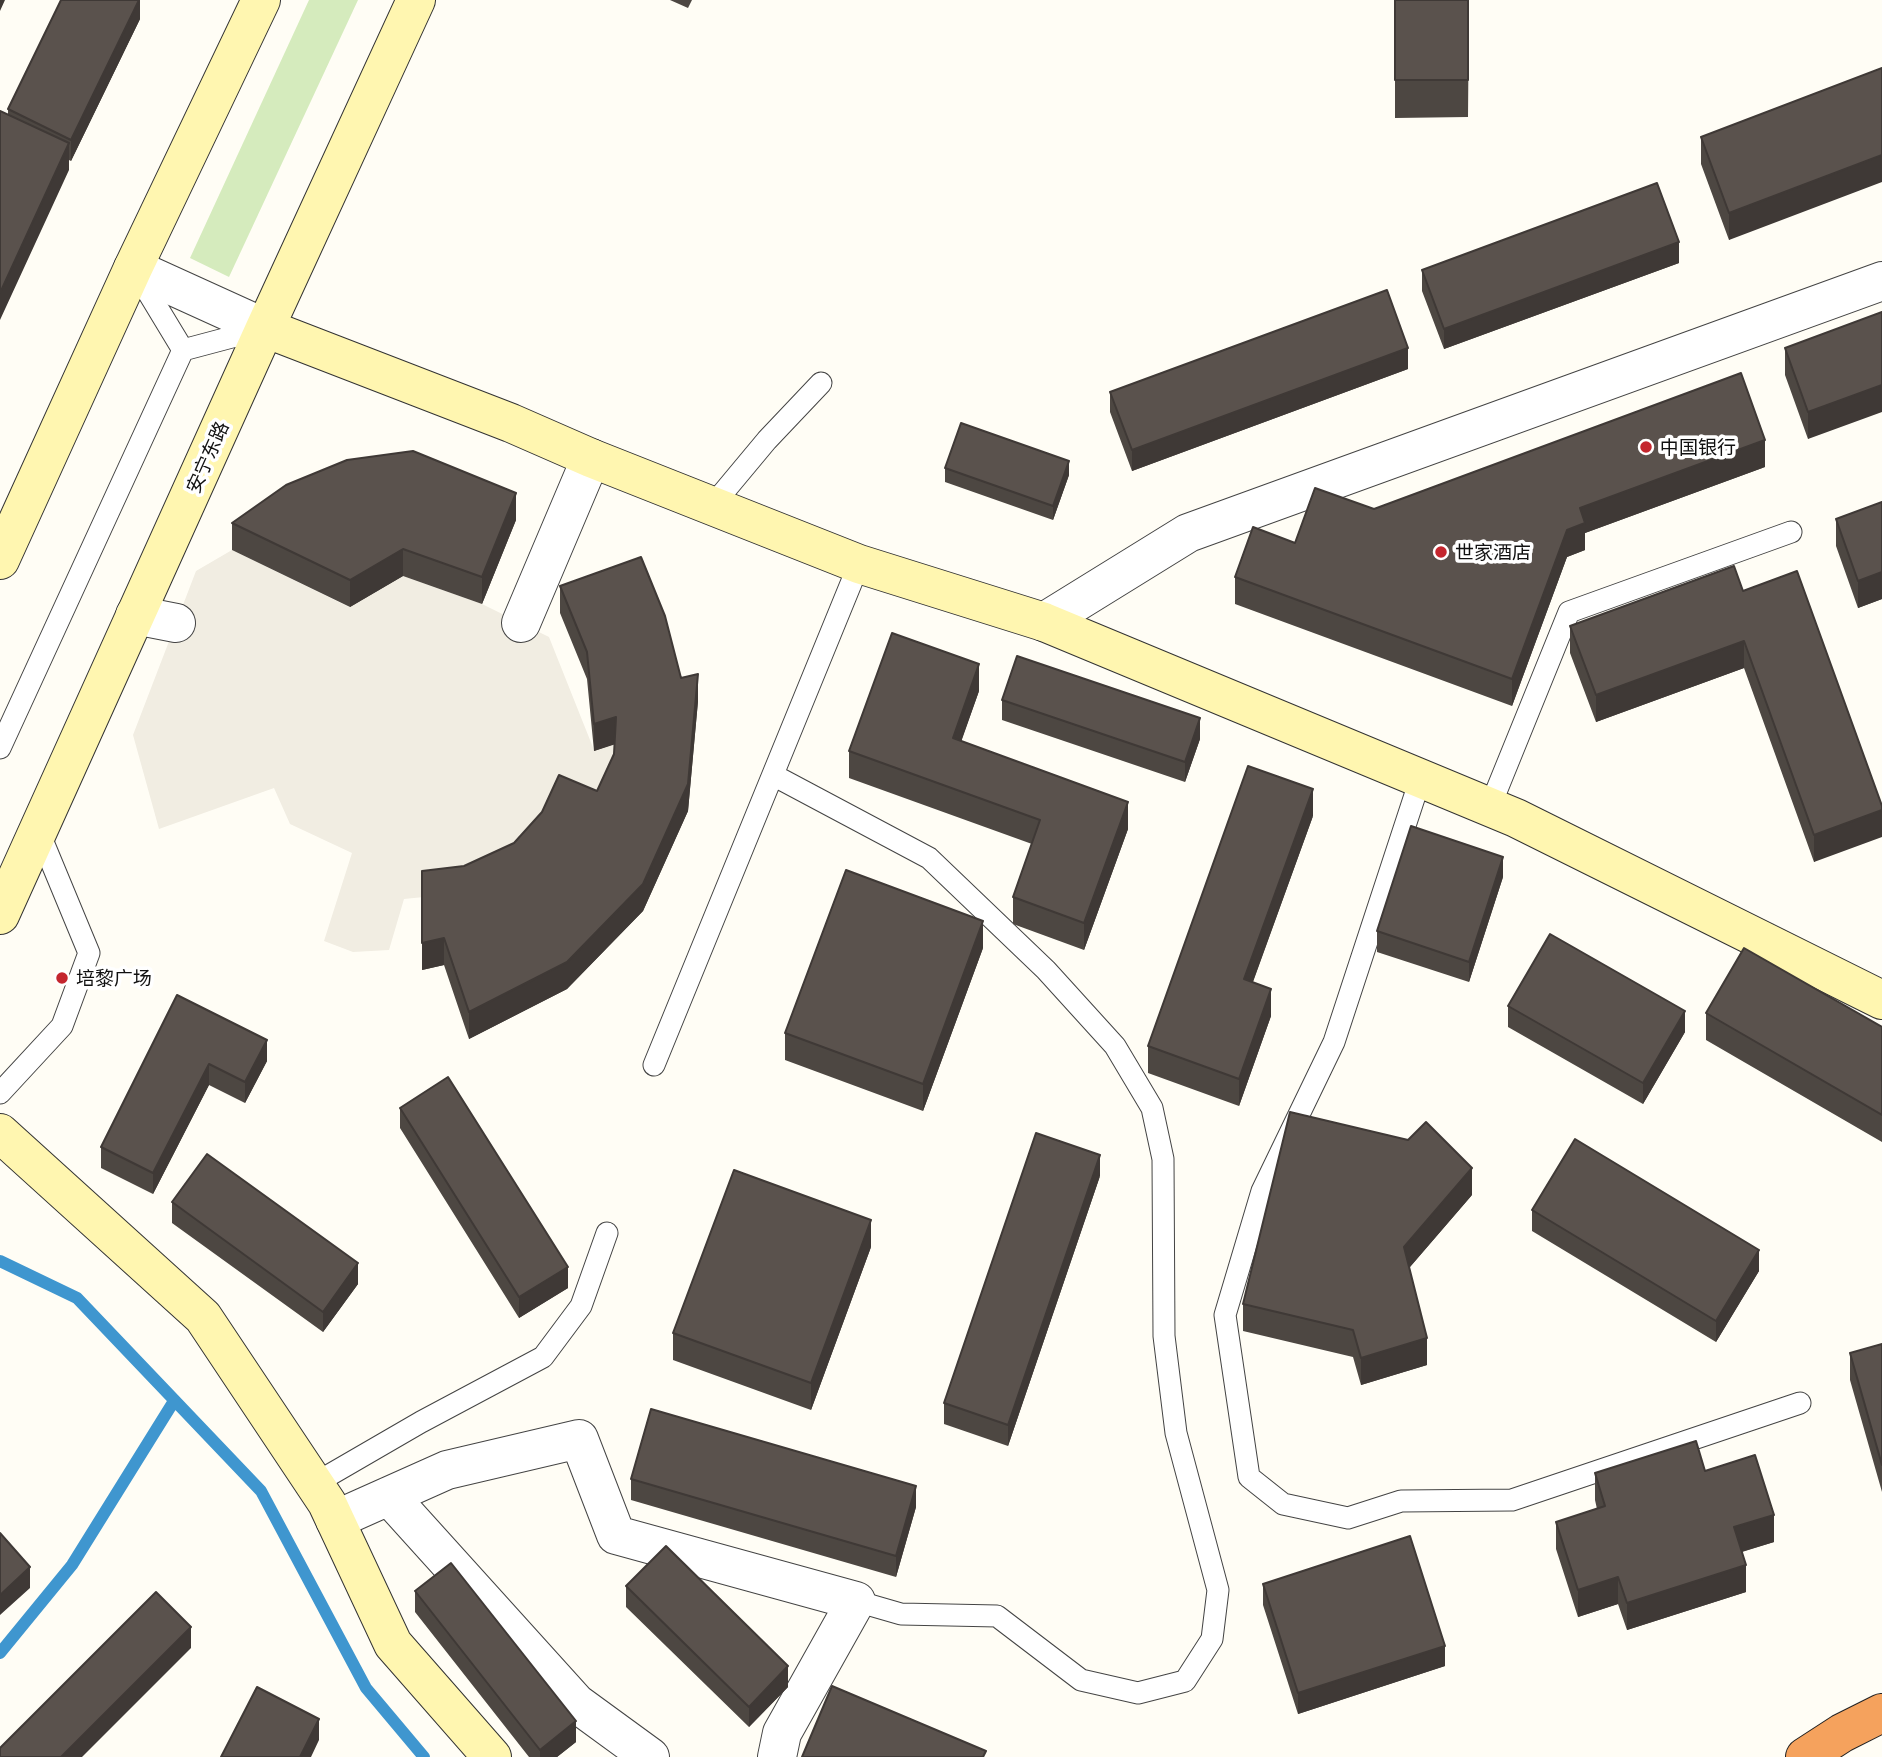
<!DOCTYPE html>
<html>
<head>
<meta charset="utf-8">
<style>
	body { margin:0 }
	canvas { display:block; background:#fffdf5 }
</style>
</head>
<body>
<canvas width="1882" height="1757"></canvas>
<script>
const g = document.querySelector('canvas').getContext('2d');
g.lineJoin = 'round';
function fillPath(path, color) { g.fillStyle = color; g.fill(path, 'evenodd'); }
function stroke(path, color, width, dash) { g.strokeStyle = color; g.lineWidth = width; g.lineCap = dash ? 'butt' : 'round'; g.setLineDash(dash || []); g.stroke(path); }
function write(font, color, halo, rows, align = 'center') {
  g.font = font + ' Georgia,"Noto Sans SC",serif'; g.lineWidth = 7; g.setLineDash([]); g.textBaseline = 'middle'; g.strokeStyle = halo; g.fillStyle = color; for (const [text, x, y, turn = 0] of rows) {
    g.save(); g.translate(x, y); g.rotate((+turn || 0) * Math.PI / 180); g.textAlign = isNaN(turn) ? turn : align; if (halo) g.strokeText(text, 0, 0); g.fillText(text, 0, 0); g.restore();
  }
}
fillPath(new Path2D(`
	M309,0H358L229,277L190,258Z`), '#d5ebbd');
fillPath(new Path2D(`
	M232,550L349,607L403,576L482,604L549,637L594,750L616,744L614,781L464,893L404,899L389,950L353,952L324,941L352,853L290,824L274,788L159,829L133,735L196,571Z`), '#f1ede2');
stroke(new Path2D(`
	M0,1261L77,1298L261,1491L366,1688L424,1757
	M0,1653L72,1565L174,1401`), '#3f96cf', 12);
const lane = new Path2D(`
	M137,274L183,350
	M183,350L262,329
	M712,506L767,440L821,383
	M0,748L183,350
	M773,775L929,858L1046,970L1115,1046L1152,1108L1163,1159L1164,1336L1176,1433L1218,1590L1212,1639L1185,1681L1138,1693L1081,1680L997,1616L901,1614L856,1601
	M1420,780L1334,1042L1262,1191L1225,1315L1249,1477L1283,1504L1348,1518L1401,1501L1512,1500L1800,1403
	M1489,809L1569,612L1791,532
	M654,1065L859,564
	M0,1093L62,1026L89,953L38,830
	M314,1484L421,1422L543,1357L581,1306L607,1233`);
const street = new Path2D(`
	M133,268L265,328
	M135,615L176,623
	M1044,622L1188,533L1882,281
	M521,623L591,458
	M389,1496L576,1703L650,1757
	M335,1520L447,1470L579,1439L616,1535L856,1601L782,1733L777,1757`);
const secondary = new Path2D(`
	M265,328L511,423L591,458L859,564L1044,622L1516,818L1882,1000
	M0,560L133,268L261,0
	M0,915L265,328L416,0
	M0,1133L203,1317L327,1503L393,1644L492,1757`);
const highway = new Path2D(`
	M1805,1757L1842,1733L1882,1713`);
stroke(lane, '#444', 23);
stroke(street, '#444', 40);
stroke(secondary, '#333', 40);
stroke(highway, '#222', 40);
stroke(lane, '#fff', 21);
stroke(street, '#fff', 38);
stroke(secondary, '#fff6b0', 38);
stroke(highway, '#f5a25d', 38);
fillPath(new Path2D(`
	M140,0V19L71,161L69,160V170L8,114V109Z
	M670,0H692L688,8Z
	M1395,0H1469L1468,117L1395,118Z
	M1882,68L1729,240L1701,164V137Z
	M1679,263L1444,349L1422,291V270Z
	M1882,312L1808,439L1785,375V348Z
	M1408,369L1132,471L1110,412V392Z
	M1765,467L1585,533V550L1567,557L1512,706L1235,604V577L1295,543L1374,509Z
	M945,468L1069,475L1053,520L945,482Z
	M1882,502V599L1858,608L1836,546V519Z
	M516,520L482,604L403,576L350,607L232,550V523Z
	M560,586L681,678L698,701L688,811L643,911L567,989L469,1039L444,965L422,970L464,866L514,843L542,812L597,791L614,754V744L594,751L587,679L560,613Z
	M1743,591L1882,806L1814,862L1744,668L1596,722L1570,653V626Z
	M979,691L961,741L1128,829L1084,950L1013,924V897L1032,844L849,778V751Z
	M1002,700L1200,739L1185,782L1002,720Z
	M1313,816L1253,982L1271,1016L1239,1106L1148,1073V1046Z
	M1503,877L1469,982L1377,952V931Z
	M983,948L923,1111L785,1060V1033Z
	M177,995L267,1061L245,1103L209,1085L153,1194L101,1168V1147Z
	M1508,1006L1685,1032L1643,1104L1508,1027Z
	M1706,1013L1882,1027V1142L1706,1040Z
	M400,1108L568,1288L519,1318L400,1128Z
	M1100,1176L1008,1446L944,1424V1403Z
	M1472,1195L1409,1268L1427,1365L1361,1385L1353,1357L1243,1331V1304Z
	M172,1202L358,1284L323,1332L172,1223Z
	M1532,1210L1759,1271L1716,1342L1532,1231Z
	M871,1247L811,1410L673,1360V1333Z
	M1882,1344V1492L1850,1380V1353Z
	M1705,1471L1774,1542L1742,1552L1746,1592L1627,1630L1618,1604L1578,1617L1556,1549V1522L1597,1509L1595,1500V1473Z
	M631,1479L916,1507L896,1577L631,1500Z
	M1263,1584L1445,1666L1298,1714L1263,1605Z
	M626,1586L788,1687L749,1727L626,1607Z
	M415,1591L576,1742L557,1757H529L415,1612Z`), '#4d4742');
fillPath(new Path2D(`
	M0,0H5L0,11Z
	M139,0H140V19L71,161V140Z
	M69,143V170L0,320V293Z
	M1882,155V182L1729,240V213Z
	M1679,242V263L1444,349V329Z
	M1408,348V369L1132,471V450Z
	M1882,385V412L1808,439V412Z
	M1765,440V467L1585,533V550L1567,557L1512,706V679L1567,530L1580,508Z
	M1069,461V475L1053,520V506Z
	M516,493V520L482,604V577Z
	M403,549V576L350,607V580Z
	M1882,572V599L1858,608V581Z
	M1744,641V668L1596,722V695Z
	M979,664V691L953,765V738Z
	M698,674V701L688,811L643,911L567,989L469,1039V1012Z
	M616,717V744L594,751V724Z
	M1200,718V739L1185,782V762Z
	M1313,789V816L1244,1006V979Z
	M1128,802V829L1084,950V923Z
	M1882,810V837L1814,862V835Z
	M1503,857V877L1469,982V962Z
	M983,921V948L923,1111V1084Z
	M444,938V965L422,970V943Z
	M1271,989V1016L1239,1106V1079Z
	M1685,1011V1032L1643,1104V1083Z
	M267,1040V1061L245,1103V1082Z
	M209,1064V1085L153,1194V1173Z
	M1100,1155V1176L1008,1446V1425Z
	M1472,1168V1195L1404,1274V1247Z
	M871,1220V1247L811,1410V1383Z
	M1759,1250V1271L1716,1342V1321Z
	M358,1263V1284L323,1332V1312Z
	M568,1267V1288L519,1318V1297Z
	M1427,1338V1365L1361,1385V1358Z
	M916,1486V1507L896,1577V1556Z
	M1774,1515V1542L1734,1554V1527Z
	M1746,1565V1592L1627,1630V1603Z
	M30,1567V1588L0,1615V1595Z
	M1618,1577V1604L1578,1617V1590Z
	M191,1627V1648L82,1757H61Z
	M1445,1646V1666L1298,1714V1693Z
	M788,1666V1687L749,1727V1707Z
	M319,1719V1740L311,1757H300Z
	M576,1721V1742L557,1757H540V1750Z`), '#3f3936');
const building = new Path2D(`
	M61,0H139L71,140L8,109Z
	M1395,0H1468V80H1395Z
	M1882,68V155L1729,213L1701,137Z
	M0,111L69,143L0,293Z
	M1657,183L1679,242L1444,329L1422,270Z
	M1387,290L1408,348L1132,450L1110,392Z
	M1882,312V385L1808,412L1785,348Z
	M1741,373L1765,440L1580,508L1585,523L1567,530L1512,679L1235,577L1253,527L1295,543L1315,488L1374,509Z
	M961,423L1069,461L1053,506L945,468Z
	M413,451L516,493L482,577L403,549L350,580L232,523L286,485L347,460Z
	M1882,502V572L1858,581L1836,519Z
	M641,557L665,616L681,678L698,674L688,784L643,884L567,962L469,1012L444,938L422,943V871L464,866L514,843L542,812L559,775L597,791L614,754L616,717L594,724L587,652L560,586Z
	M1734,566L1743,591L1797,571L1882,806V810L1814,835L1744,641L1596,695L1570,626Z
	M892,633L979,664L953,738L1128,802L1084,923L1013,897L1040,820L849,751Z
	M1017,656L1200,718L1185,762L1002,700Z
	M1248,766L1313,789L1244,979L1271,989L1239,1079L1148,1046Z
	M1411,826L1503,857L1469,962L1377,931Z
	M846,870L983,921L923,1084L785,1033Z
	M1550,934L1685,1011L1643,1083L1508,1006Z
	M1744,948L1882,1027V1115L1706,1013Z
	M177,995L267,1040L245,1082L209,1064L153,1173L101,1147Z
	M448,1077L568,1267L519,1297L400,1108Z
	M1290,1112L1408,1140L1426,1122L1472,1168L1404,1247L1427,1338L1361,1358L1353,1330L1243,1304Z
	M1036,1133L1100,1155L1008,1425L944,1403Z
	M1575,1139L1759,1250L1716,1321L1532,1210Z
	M207,1154L358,1263L323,1312L172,1202Z
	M734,1170L871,1220L811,1383L673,1333Z
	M1882,1344V1465L1850,1353Z
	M651,1409L916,1486L896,1556L631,1479Z
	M1696,1441L1705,1471L1755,1455L1774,1515L1734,1527L1746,1565L1627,1603L1618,1577L1578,1590L1556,1522L1605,1506L1595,1473Z
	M0,1533L30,1567L0,1595Z
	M1410,1536L1445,1646L1298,1693L1263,1584Z
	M666,1546L788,1666L749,1707L626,1586Z
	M451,1563L576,1721L540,1750L415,1591Z
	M156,1592L191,1627L61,1757H0V1748Z
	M832,1686L986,1751L983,1757H802Z
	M257,1687L319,1719L300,1757H221Z`);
fillPath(building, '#5a524d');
stroke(building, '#3f3936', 2);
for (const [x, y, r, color] of [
	[1646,447,7,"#c4262e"],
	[1441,552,7,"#c4262e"],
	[62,978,7,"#c4262e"]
]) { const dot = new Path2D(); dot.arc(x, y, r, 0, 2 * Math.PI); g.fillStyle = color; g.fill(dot); stroke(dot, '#fff', 2.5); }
write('19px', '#111', '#fff', [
	["中国银行",1660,447],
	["世家酒店",1455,552],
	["培黎广场",76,978]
], 'left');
write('19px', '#111', '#fff', [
	["安宁东路",207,457,-66]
]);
</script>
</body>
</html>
